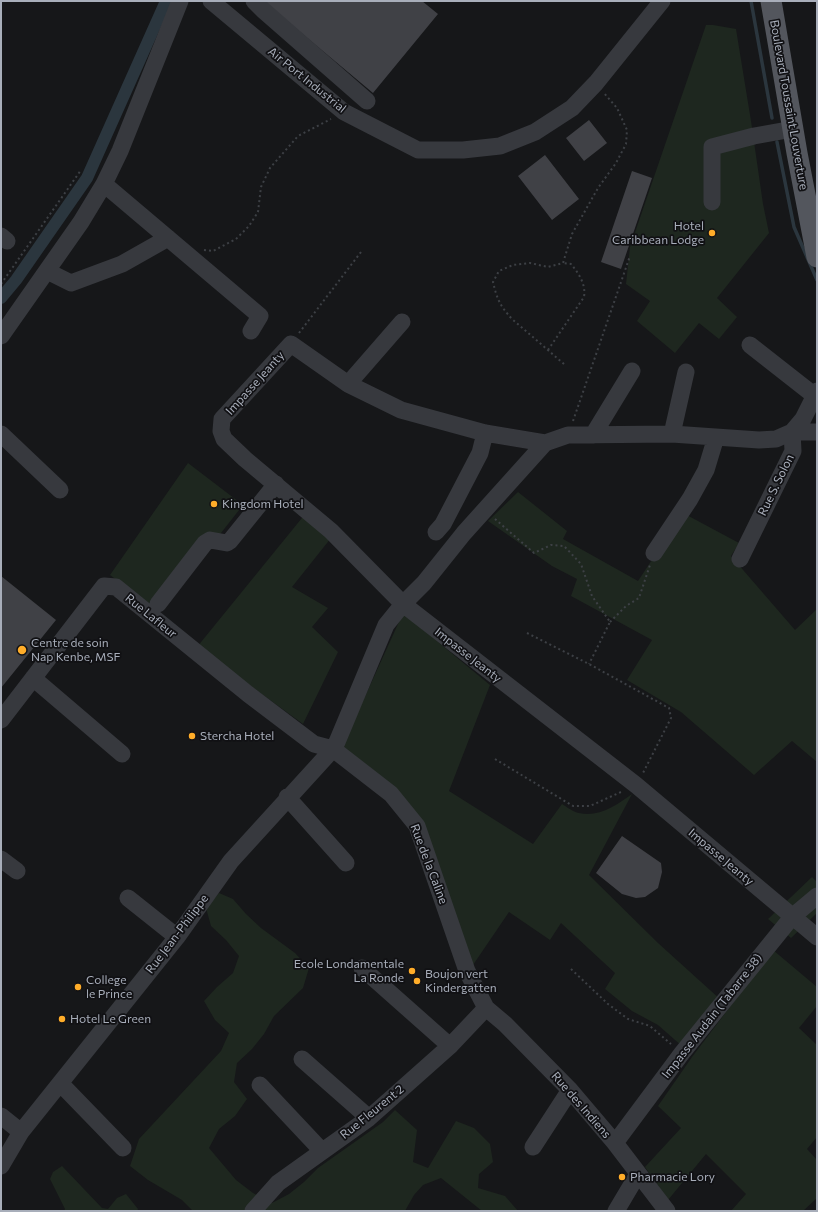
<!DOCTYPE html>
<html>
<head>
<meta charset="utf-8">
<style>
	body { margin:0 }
	#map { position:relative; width:818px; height:1212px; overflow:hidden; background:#161719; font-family:Commissioner,sans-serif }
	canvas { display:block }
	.frame { position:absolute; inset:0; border:2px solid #a8aeba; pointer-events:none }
</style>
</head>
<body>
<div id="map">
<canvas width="818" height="1212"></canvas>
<div class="frame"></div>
</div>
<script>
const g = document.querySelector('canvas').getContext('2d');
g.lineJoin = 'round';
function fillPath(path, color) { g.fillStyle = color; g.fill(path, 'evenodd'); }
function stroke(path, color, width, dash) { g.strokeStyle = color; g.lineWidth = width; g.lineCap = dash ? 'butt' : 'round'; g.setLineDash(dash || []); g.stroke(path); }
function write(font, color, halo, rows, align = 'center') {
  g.font = font + ' Commissioner,sans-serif'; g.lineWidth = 3.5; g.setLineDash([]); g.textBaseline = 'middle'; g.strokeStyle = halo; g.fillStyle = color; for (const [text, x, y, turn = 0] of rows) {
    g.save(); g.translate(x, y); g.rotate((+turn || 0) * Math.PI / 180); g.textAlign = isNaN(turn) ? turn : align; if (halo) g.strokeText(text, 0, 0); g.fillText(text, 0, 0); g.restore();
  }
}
fillPath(new Path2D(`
	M706,25H713L736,29L751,121L763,204L769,233L717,298L737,317L719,339L699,323L675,353L637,321L650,301L626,284L630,247Z
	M188,463L243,505L159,612L110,575Z
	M518,492L567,531L563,539L638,581L683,513L739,543L731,556L795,630L817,609V762L792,741L754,775L681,712L627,680L652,640L571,596L577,579L552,566L488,521Z
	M306,513L331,538L292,587L328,608L312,627L338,652L303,724L197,647Z
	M403,613L490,685L449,791L533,844L562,804C567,807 573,812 579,813C598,818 617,805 632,794L589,875L658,943L721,1000L683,1047L658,1025L632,1011L605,989L615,973L561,923L550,940L509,912L473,965L420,819L342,747Z
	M812,877L817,882V913L791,938L768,919Z
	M219,893L233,899L246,914L261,928L295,953L309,968L303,988L274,1016L264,1034L252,1049L237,1063L234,1082L247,1099L235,1116L219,1129L209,1148L236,1180L253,1193L272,1203L289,1194L304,1182L318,1168L383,1122L395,1110L417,1130L413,1162L428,1168L456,1121L474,1128L490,1144L493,1162L479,1174L478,1188L505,1196L518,1211H482L441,1178L423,1185L414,1195L405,1211H193L182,1200L148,1180L130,1166L139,1139L221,1051L229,1033L215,1020L204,1001L217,987L233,973L239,956L226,940L211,926L206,908Z
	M773,950L817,987V1006L799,1028L817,1045V1137L807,1149L817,1160V1198L803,1211H731L746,1194L706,1154L668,1200L645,1167L681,1128L658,1106L692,1057Z
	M62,1166L102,1208L108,1209L117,1198L126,1194L138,1209L137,1211H64L65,1209L50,1179L53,1172Z`), '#1e271f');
stroke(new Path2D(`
	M751,1L772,118
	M777,142L794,227L817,280`), '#2b363e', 3.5);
stroke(new Path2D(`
	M1,298L16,280L87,178L166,1`), '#2b363e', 12);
fillPath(new Path2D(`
	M263,1H422L438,14L373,93Z
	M589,120L607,143L584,161L566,138Z
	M545,155L579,199L552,220L518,176Z
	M632,171L652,178L621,269L601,262Z
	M1,576L56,620L1,688Z
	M622,836L661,863L662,872L658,888L645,897L636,898L622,894L596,873Z`), '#404146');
stroke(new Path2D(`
	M204,250L213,251L236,239L249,226L258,212L261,187L270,168L298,136L331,119
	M1,284L81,170
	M299,333L361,252
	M548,350L584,297C586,284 579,274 571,264L563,263
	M564,364L512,319C500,306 497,299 493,282L499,271L513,265L530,263L548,267L563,263L572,234L598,188L616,163L626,144L627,130L617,108L604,93
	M573,421L630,256
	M495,519L534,553L551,545L564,546L581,564L592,596L610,622L589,664
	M610,622L626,606L639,598L650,565
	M527,633L589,664L669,708L671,718L643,773
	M495,759L573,806H590L621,792
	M571,969L608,1004L628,1019L650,1026L671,1044`), '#3d4045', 2, [2, 3]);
stroke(new Path2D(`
	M211,1L344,112L418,150H463L500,146L535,132L572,108L596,83L662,1
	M254,1L263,10L367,101
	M104,184L260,316L251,331
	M712,202V147L754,136L793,129
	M1,236L7,241
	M47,271L71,283L122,264L168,238
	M1,336L81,222L104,184L120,151L180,1
	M750,345L815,396
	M348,384L402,322
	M817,432H792L776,439L759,440L672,434L568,435L545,443L485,433L401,410L348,384L291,344L222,419L221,431L224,439L245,459L331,531L403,604L636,785L817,937
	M1,434L60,490
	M672,434L686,372
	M593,435L632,371
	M436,532L443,524L480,453L485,433
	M654,553L690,499L706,470L716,437
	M740,559L793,451L792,432L803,419L817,391
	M158,604L205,543L210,540L227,543L230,541L276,484
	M33,678L122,754
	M1,720L104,586L116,587L248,694L314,744L333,749L391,794L417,826L467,971L486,1008L505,1024L570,1090L615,1143L667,1211
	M287,797L346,863
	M1,859L17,871
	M128,898L177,937
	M362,968L450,1046
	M302,1059L369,1118
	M60,1083L123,1148
	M260,1085L322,1151
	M1,1116L21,1132
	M615,1143L682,1053L792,917L817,896
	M533,1147L570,1090
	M1,1166L21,1132L177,937L231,861L333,749L337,742L386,625L403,604L424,583L464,533L545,443
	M253,1211L278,1183L369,1118L450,1046L486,1008
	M616,1211L638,1174`), '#37393e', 17);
stroke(new Path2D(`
	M771,1L797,153L817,257`), '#53565d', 21);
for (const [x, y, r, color] of [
	[712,233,4,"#ffad29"],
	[214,504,4,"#ffad29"],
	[22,650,5,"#ffad29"],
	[192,736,4,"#ffad29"],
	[412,971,4,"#ffad29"],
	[417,981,4,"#ffad29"],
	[78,987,4,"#ffad29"],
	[62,1019,4,"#ffad29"],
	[622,1177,4,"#ffad29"]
]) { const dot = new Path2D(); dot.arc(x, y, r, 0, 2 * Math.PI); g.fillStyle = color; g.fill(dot); stroke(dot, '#111114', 1.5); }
write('12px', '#a8aeba', '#111114', [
	["Air Port Industrial",307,80,39],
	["Boulevard Toussaint Louverture",789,105,80],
	["Impasse Jeanty",255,383,-48],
	["Rue S. Solon",776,485,-64],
	["Rue Lafleur",151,616,39],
	["Impasse Jeanty",468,655,38],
	["Impasse Jeanty",721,857,40],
	["Rue de la Caline",429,864,69],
	["Rue Jean-Philippe",177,934,-53],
	["Impasse Audain (Tabarre 38)",712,1016,-52],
	["Rue des Indiens",581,1105,49],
	["Rue Fleurent 2",372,1112,-39]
]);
write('12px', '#a8aeba', '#111114', [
	["Hotel",704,226,"right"],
	["Caribbean Lodge",704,240,"right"],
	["Kingdom Hotel",222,504],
	["Centre de soin",31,643],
	["Nap Kenbe, MSF",31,657],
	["Stercha Hotel",200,736],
	["Ecole Londamentale",404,964,"right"],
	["La Ronde",404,978,"right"],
	["Boujon vert",425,974],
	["Kindergatten",425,988],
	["College",86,980],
	["le Prince",86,994],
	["Hotel Le Green",70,1019],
	["Pharmacie Lory",630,1177]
], 'left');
</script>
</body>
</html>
